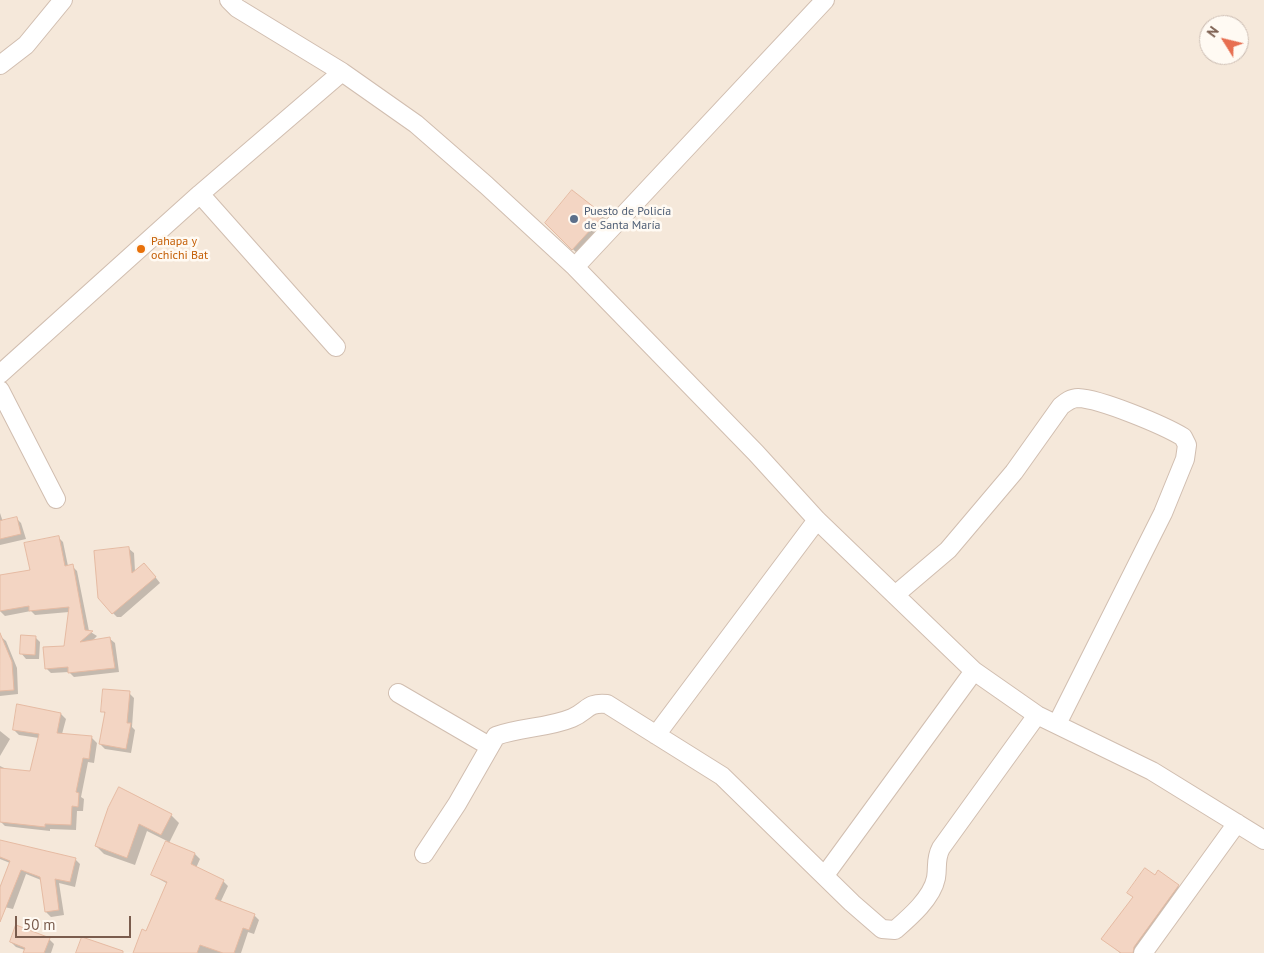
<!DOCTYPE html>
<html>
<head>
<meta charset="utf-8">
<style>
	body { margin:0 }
	#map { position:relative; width:1264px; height:953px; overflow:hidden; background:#fdf6ec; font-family:"PT Sans",sans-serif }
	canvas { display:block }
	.north { position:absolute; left:1199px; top:15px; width:50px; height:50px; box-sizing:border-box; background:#fffaf3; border:1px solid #cabbb1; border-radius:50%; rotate:306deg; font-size:14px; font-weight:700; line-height:20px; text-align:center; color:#7a5c4d }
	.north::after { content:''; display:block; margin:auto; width:18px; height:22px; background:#e76f51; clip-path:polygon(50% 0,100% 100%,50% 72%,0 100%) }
	.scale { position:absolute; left:15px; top:916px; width:116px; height:22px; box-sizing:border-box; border:2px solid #7a5c4d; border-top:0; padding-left:6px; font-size:15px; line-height:18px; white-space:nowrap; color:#7a5c4d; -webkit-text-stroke:4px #fffaf3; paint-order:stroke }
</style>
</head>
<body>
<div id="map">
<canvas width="1264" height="953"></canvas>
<div class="north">N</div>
<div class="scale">50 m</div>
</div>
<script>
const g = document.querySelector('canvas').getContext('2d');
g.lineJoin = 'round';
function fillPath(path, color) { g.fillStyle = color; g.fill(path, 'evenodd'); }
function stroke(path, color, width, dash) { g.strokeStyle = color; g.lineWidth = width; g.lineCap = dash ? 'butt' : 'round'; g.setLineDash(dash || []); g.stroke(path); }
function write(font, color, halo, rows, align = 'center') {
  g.font = font + ' "PT Sans",sans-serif'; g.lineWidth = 5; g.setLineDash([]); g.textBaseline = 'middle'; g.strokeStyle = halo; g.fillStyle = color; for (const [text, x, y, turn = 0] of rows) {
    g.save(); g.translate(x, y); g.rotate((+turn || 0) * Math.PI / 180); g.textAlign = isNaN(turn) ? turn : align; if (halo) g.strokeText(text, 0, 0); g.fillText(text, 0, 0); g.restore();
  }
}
fillPath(new Path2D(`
	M0,0H1264V953H0ZM1209,25H1239V55H1209Z`), '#f5e8da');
fillPath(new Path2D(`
	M603,216L611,224L581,257L546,223Z
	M0,513L3,522L16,518L21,523L26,539L0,545Z
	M58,537L63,542L68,566H72L77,571L89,631L97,636L91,642L110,639L115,643L119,672L74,677L69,672L51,673L46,668L65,647L69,612L35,615L31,611L5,616L0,611V577L31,571Z
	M128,548L134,553L135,571L149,569L160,583L121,617H117L111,611Z
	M0,636L6,641L17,668L18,694L0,696Z
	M35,637L40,642L39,659H26L21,653Z
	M129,693L134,698L132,727L135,730L131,753L105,749L100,744L105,714L103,711Z
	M61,714L66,719L62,734L91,737L97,743L94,763L88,762L81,797L84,799L83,811H77L76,830L50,829V831L5,826L0,821V766L8,770L31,772L39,738L19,735L14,730Z
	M0,731L10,739L0,756Z
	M109,809L171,815L179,823L169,843L195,854L200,859L196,868L223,881L228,886L220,903L254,915L259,920L254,934L248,932L241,953H141L168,884L152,875L167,841L147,831L135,865L104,854L96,846Z
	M0,841L75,859L80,864L75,887L59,883L64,915L51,917L46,912L41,880L26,874L13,909L0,906V888L10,863L0,859Z
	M1155,876L1178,886L1186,894L1143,953H1120L1103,938Z
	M49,939L54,944L51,953H24L25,950L16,947L11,942Z`), '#0003');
const building = new Path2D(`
	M572,190L604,215L572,250L545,223Z
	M17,517L21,534L0,539V521Z
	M59,536L65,566L73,564L85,630L93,631L80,642L110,637L115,668L68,673V667L45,669L43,647L64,646L69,607L29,611V606L0,611V575L30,570L24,543Z
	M129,547L132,573L144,563L156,577L112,614L98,598L94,551Z
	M0,633L12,662L14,690L0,691Z
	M21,635L36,636L35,655L20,654Z
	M103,689L130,691L127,723H131L126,749L99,744L105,712H101Z
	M17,704L61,713L57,733L92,736L89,759L83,758L76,792L79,793L78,807L72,806L71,825L45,824V827L0,822V768L30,771L39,734L13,730Z
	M119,787L172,814L161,835L139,824L127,858L95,846L108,808Z
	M0,840L76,858L70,882L55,879L59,910L45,912L40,877L21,870L0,922V887L10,861L0,857Z
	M166,841L195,853L191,864L224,880L215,899L255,914L249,930L243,928L234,953H223L200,945L197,953H133L142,929L146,931L167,882L151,875Z
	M1145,868L1155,875L1158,870L1179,885L1134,947L1133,953H1121L1101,939L1133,897L1127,893Z
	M16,925L50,938L44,953H23L25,948L10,942Z
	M82,937L123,951V953H76Z`);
fillPath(building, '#f3d5c3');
stroke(building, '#e6bba3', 1);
const minor = new Path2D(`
	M229,0L237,8L342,72L416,124L486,185L575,267L756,453L817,520L974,671L1037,715L1152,771L1264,840
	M0,65L26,45L63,0
	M200,194L336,347
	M575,267L825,0
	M0,374L200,194L342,72
	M0,390L56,499
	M895,595L948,550L1014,472L1061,406C1066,402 1071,398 1078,398C1101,399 1163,425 1183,437L1187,445L1185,459L1163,513L1057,724
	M398,693L489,746
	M656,735L817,520
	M424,854L457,804L496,736C521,727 548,728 572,718C588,711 587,702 607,704L722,776L852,903L882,929L895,930C910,917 932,898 936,878C938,867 935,859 941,848L1037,715
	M825,875L974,671
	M1143,953L1237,823`);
stroke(minor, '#d1beb0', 20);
stroke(minor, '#fff', 18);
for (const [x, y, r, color] of [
	[574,219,5,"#5c6f8a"],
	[141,249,5,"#e8710a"]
]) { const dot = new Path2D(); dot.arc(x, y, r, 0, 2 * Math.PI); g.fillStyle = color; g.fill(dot); stroke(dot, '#fffaf3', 2); }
write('12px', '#4e5e75', '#fffaf3', [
	["Puesto de Policía",584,212],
	["de Santa María",584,226]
], 'left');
write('12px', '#c56008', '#fffaf3', [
	["Pahapa y",151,242],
	["ochichi Bat",151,256]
], 'left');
</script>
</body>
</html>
